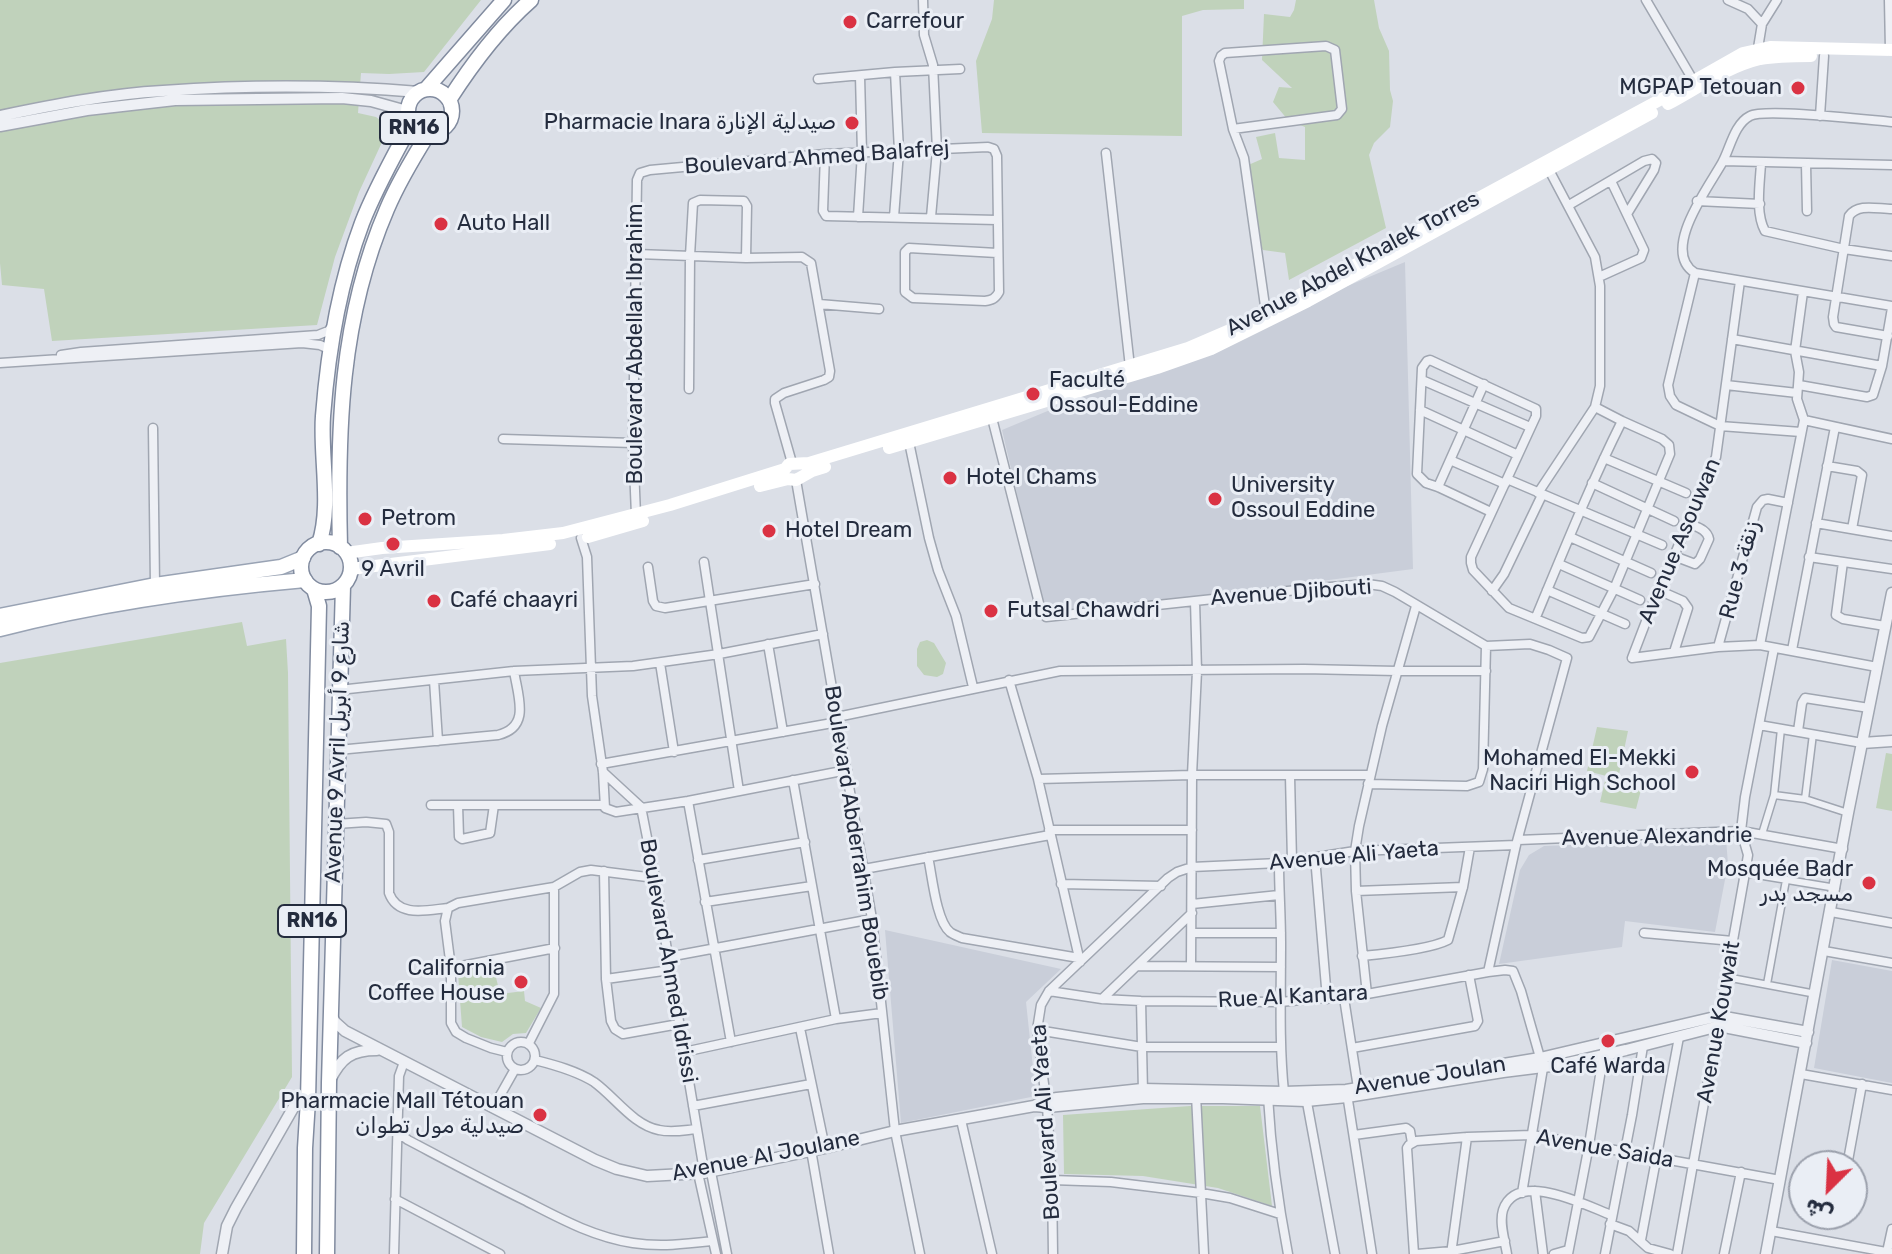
<!DOCTYPE html>
<html>
<head>
<meta charset="utf-8">
<style>
	body { margin:0 }
	#map { position:relative; width:1892px; height:1254px; overflow:hidden; background:#dbdfe7; font-family:Rubik,Cairo,sans-serif }
	canvas { display:block }
	.north { position:absolute; left:1788px; top:1150px; width:80px; height:80px; box-sizing:border-box; background:#eaeef5; border:2px solid #9ba0ac; border-radius:50%; rotate:204deg; font-size:22px; font-weight:700; line-height:32px; text-align:center; color:#242c3e }
	.north::after { content:''; display:block; margin:auto; width:28px; height:36px; background:#da3243; clip-path:polygon(50% 0,100% 100%,50% 72%,0 100%) }
</style>
</head>
<body>
<div id="map">
<canvas width="1892" height="1254"></canvas>
<div class="north">ش</div>
</div>
<script>
const g = document.querySelector('canvas').getContext('2d');
g.lineJoin = 'round';
function fillPath(path, color) { g.fillStyle = color; g.fill(path, 'evenodd'); }
function stroke(path, color, width, dash) { g.strokeStyle = color; g.lineWidth = width; g.lineCap = dash ? 'butt' : 'round'; g.setLineDash(dash || []); g.stroke(path); }
function write(font, color, halo, rows, align = 'center') {
  g.font = font + ' Rubik,Cairo,sans-serif'; g.lineWidth = 6; g.setLineDash([]); g.textBaseline = 'middle'; g.strokeStyle = halo; g.fillStyle = color; for (const [text, x, y, turn = 0] of rows) {
    g.save(); g.translate(x, y); g.rotate((+turn || 0) * Math.PI / 180); g.textAlign = isNaN(turn) ? turn : align; if (halo) g.strokeText(text, 0, 0); g.fillText(text, 0, 0); g.restore();
  }
}
fillPath(new Path2D(`
	M1405,262L1413,569L1046,617L1002,430Z
	M1726,839L1728,864L1715,932L1625,921L1622,947L1499,964L1520,870L1529,855L1544,846Z
	M885,930L1061,969L1026,1002L1036,1096L901,1123Z
	M1832,960L1892,971V1083L1814,1068Z`), '#c9ced9');
fillPath(new Path2D(`
	M0,0H481L424,72L389,74L361,73L358,113L376,117L389,127L359,192L335,257L317,325L52,341L44,289L2,285L0,263Z
	M994,0H1244V9L1203,10L1182,16V136L982,133L976,61L992,19Z
	M1296,0H1374L1379,28L1389,51L1390,90L1393,101L1390,127L1374,143L1369,155L1386,228L1289,280L1285,253L1263,250L1255,239L1246,166L1262,159L1256,137L1275,133L1279,158L1305,160V127L1288,120L1273,102L1279,87L1292,88L1262,60L1264,14L1290,17L1294,10Z
	M242,622L247,646L286,639L288,673L292,1077L204,1223L200,1254H0V663Z
	M927,640L934,643L946,663L943,674L937,677L924,675L917,666V649L920,642Z
	M1597,727L1628,731L1618,779L1587,771Z
	M1886,753L1892,754V811L1876,808Z
	M1605,781L1641,790L1636,809L1600,802Z
	M493,965L500,994L524,991L525,1001L541,1008L526,1033L513,1034L502,1042L481,1037L462,1027L458,973Z
	M1190,1106H1260L1272,1206L1218,1188L1143,1176L1064,1174L1063,1115Z`), '#c0d2bb');
const pedestrian = new Path2D(`
	M1774,795L1805,799L1848,813
	M1805,799L1813,734
	M1762,834L1774,795L1781,729
	M1745,873L1836,888
	M1726,977L1816,994
	M1767,984L1786,880`);
const minor = new Path2D(`
	M923,0L924,35L933,65L937,150L931,217
	M1646,0L1693,80
	M1728,0L1748,9L1762,24
	M1889,0L1890,50
	M1757,54L1762,24L1777,0
	M818,79L895,72L960,69
	M1820,116L1824,56
	M1892,122C1868,120 1765,108 1750,116C1734,124 1730,149 1722,163C1708,188 1660,251 1695,273L1892,306
	M1233,129L1337,115L1342,109L1335,50L1326,46L1225,53L1221,56L1219,61L1233,129L1244,158L1266,313
	M1106,153L1130,367
	M825,154L823,211L826,216L997,220
	M1723,161L1892,165
	M1761,163C1760,183 1755,213 1765,231L1844,249L1892,256
	M1806,164L1807,211
	M1697,201L1760,204
	M1569,205L1644,161L1652,159L1656,163L1654,170L1627,214
	M858,217L862,153L860,76
	M894,217L899,151L895,72
	M637,254L746,258L802,257L811,263L830,371L829,377L824,380L784,393L775,399V403L792,463
	M1695,273L1668,385L1670,396L1676,405L1720,426L1801,432
	M1599,277L1641,258L1644,250L1611,181
	M1740,281L1716,457L1674,556L1658,590L1632,658L1718,647L1760,645L1877,667
	M819,304L879,309
	M1888,336L1836,327L1834,324L1833,317L1849,216C1858,203 1877,209 1892,209
	M1732,339L1882,366
	M61,355L81,352L318,335L328,331L334,324
	M0,363L302,343L320,345L331,350
	M1422,380L1530,427
	M1726,385L1797,393
	M1799,385L1867,397L1873,395L1882,366L1892,308
	M689,389L690,256L693,203L700,200L744,201L747,206L746,258
	M1420,410L1518,455
	M991,414L1041,611L1046,617L1306,589L1367,584L1382,586L1395,592L1486,646L1530,644L1549,650L1567,658L1516,845L1488,972
	M1804,420L1892,439
	M153,428L155,585
	M503,439L633,443
	M909,442L929,538L938,570L956,616L973,687
	M1604,458L1686,493
	M1450,460L1505,484
	M1827,466L1857,471L1862,475L1852,529
	M1507,479L1662,545
	M796,480L872,919L895,1131L920,1254
	M1592,483L1674,521
	M1438,487L1484,384
	M1538,493L1595,407L1600,386V286L1595,257L1548,168
	M1491,512L1438,487L1426,483L1417,474L1422,368L1427,361L1430,360L1536,409V416L1471,557V563L1473,570L1509,608L1582,638L1589,637L1614,589L1670,454L1669,445L1662,439L1622,421L1595,407
	M636,515L633,443L637,180L640,173L650,170L825,154L988,147L994,149L997,156L999,292C995,299 992,300 985,301L913,298L905,292V252L909,248L997,253
	M1816,523L1892,536
	M1570,537L1651,573
	M581,538L587,557L592,696L603,772L605,808L616,812L688,801L847,770
	M1674,556L1695,564L1700,559L1709,539C1707,529 1696,527 1688,523
	M1809,557L1892,569
	M704,562L739,791
	M1843,562L1836,615L1843,619L1885,626
	M1559,564L1640,600
	M648,567L653,601L656,606L665,608L815,584
	M1547,590L1625,624
	M1658,590L1683,601L1688,608L1674,652
	M1492,591L1504,574L1542,495
	M1536,617C1563,552 1590,485 1622,421
	M768,644L783,732
	M1760,645L1804,420L1797,399L1799,372L1795,351L1803,292
	M1718,647L1757,507L1763,500L1768,499L1788,503
	M1792,650L1835,427
	M660,663L674,752
	M434,680L438,741
	M1009,680L1038,779L1080,962
	M339,690L514,671L633,666L719,654L823,634
	M837,717L1060,671L1304,669L1397,671H1486
	M1759,725L1862,743
	M1798,731L1802,703L1805,698L1869,708
	M338,750L498,735C531,727 518,697 514,671
	M601,764L838,722
	M603,772L641,807L655,878L703,1165
	M1290,776L1292,861
	M1038,779L1192,775H1370
	M793,780L836,1019
	M1368,784L1467,786L1479,782L1483,769L1486,646
	M688,801L731,1042
	M431,805H604
	M458,805L459,837L462,839L490,833L494,805
	M336,824L366,822L386,824L389,832V893C398,918 427,910 448,908
	M1049,830H1192
	M1518,840L1741,831L1843,849
	M928,857C932,874 936,921 950,932C952,934 960,937 962,938L1079,958
	M1315,857L1327,999
	M698,860L805,842
	M1279,863C1279,890 1281,916 1281,943C1281,993 1279,1043 1284,1092
	M864,869L1050,835
	M604,871L606,979L611,1021L615,1029L623,1034L679,1024
	M1061,884L1161,886
	M1356,891L1463,887
	M705,902L812,886
	M1192,904L1279,895
	M1831,912L1892,923
	M1192,933H1281
	M1644,933L1733,941
	M1824,951L1892,963
	M1362,956C1383,954 1431,949 1448,940L1463,887L1470,847
	M668,957L872,919
	M1191,965L1192,775L1197,671L1195,601
	M1137,966L1281,967
	M451,968L555,948
	M606,979L670,970
	M1049,991L1102,999L1141,1001L1280,1002L1367,994L1488,972L1505,970L1513,971L1521,991L1543,1068L1522,1193
	M1367,994L1356,891L1355,851L1359,826L1382,726L1416,606
	M1344,998L1358,1088
	M1102,999L1192,913
	M1141,1001L1143,1092
	M800,1028L825,1148
	M1037,1030L1142,1047H1281
	M507 1056a14 14 0 1 1 28 0a14 14 0 1 1-28 0Z
	M529,1043L554,994V887
	M1352,1048L1475,1026L1478,1021L1469,975
	M507,1052L491,1048L466,1038L456,1032L451,1023V968L445,921L448,908L458,903L554,887L580,872L591,870L655,878
	M684,1052L836,1019L882,1013
	M535,1060C555,1065 577,1071 594,1082C615,1097 633,1125 659,1130C672,1133 685,1130 697,1129
	M1801,1074L1892,1090
	M1347,1094L1372,1254
	M1196,1095L1204,1254
	M1268,1097C1271,1149 1278,1202 1288,1254
	M1306,1097L1335,1254
	M693,1106L811,1084
	M493,1108L515,1069
	M961,1120L992,1254
	M397,1132L408,1140C446,1160 485,1181 524,1200C559,1218 593,1237 633,1243C660,1247 686,1244 713,1241
	M1354,1135L1406,1128L1410,1131L1412,1143
	M811,1150L829,1254
	M1847,1166L1862,1084
	M700,1169L698,1173L716,1254
	M709,1170L711,1172L727,1254
	M1052,1180L1111,1182L1201,1193L1230,1198L1280,1214
	M1535,1191L1543,1254
	M395,1199L500,1254
	M1610,1224L1629,1231L1648,1248L1670,1254
	M1771,1231L1892,1253
	M1641,1240L1679,1037
	M1887,1252L1892,1229
	M394,1254L399,1076L404,1062
	M1053,1254L1052,1180L1047,1107L1037,1030L1041,1005L1049,991L1168,878L1177,872L1192,867L1279,863L1355,851L1516,845
	M1414,1254L1407,1148L1409,1145L1416,1141L1467,1137L1532,1135L1780,1180
	M1417,1254L1452,1251L1505,1241
	M1451,1254L1467,1137
	M1507,1254C1505,1241 1499,1223 1503,1210C1517,1169 1587,1206 1611,1215
	M1554,1254L1568,1250
	M1568,1254L1589,1145L1605,1044
	M1605,1254L1632,1115L1643,1046
	M1677,1254L1745,873L1748,855L1741,831L1745,797L1774,648
	M1724,1254L1741,1172`);
const tertiary = new Path2D(`
	M0,116C53,105 108,94 163,91C248,85 334,85 419,92
	M0,126L87,110L175,100L342,98L371,101L407,111
	M1862,743L1892,741
	M331,1015L335,1022L345,1031L595,1160L617,1169L647,1176L703,1173L825,1148L895,1131L1034,1106L1047,1107L1143,1098H1223L1306,1101L1347,1097L1503,1072L1559,1065L1626,1050L1719,1026L1806,1043
	M330,1080C341,1058 351,1050 377,1050
	M1034,1106L1046,1100L1057,1098L1142,1089L1284,1092L1346,1090L1540,1058L1719,1016L1808,1032
	M222,1254L227,1226L236,1208L296,1103L300,1101L308,1100
	M1766,1254L1848,813L1892,593`);
const primary = new Path2D(`
	M0,616L155,585L281,567L303,558
	M0,629C100,603 203,589 305,580`);
const trunk = new Path2D(`
	M408 111a22 22 0 1 1 44 0a22 22 0 1 1-44 0Z
	M426,89L504,0
	M449,100C472,64 498,29 531,0
	M301 567a25 25 0 1 1 50 0a25 25 0 1 1-50 0Z
	M319,544C332,506 320,456 323,416C328,351 339,284 362,223C375,189 394,156 411,124
	M340,547C337,431 340,318 387,209C398,183 413,158 428,134
	M304,1254L305,1148L308,1100L319,606L314,589
	M327,1254L329,1082L343,586`);
stroke(pedestrian, '#a0a6b1', 9);
stroke(minor, '#a0a6b1', 11);
stroke(tertiary, '#a0a6b1', 13);
stroke(primary, '#99a3b4', 17);
stroke(trunk, '#818b9f', 17);
stroke(pedestrian, '#eef0f5', 6);
stroke(minor, '#eef0f5', 8);
stroke(tertiary, '#eef0f5', 10);
stroke(new Path2D(`
	M1668,104C1698,88 1727,67 1760,59C1777,56 1794,56 1811,56
	M889,448L1157,368L1211,349L1308,301L1652,113
	M760,486L788,479L796,480L812,471L825,467
	M588,537L643,521
	M346,553L382,548L503,540L563,533L670,505L785,469L789,464L809,463L1188,348L1253,320L1667,96L1743,53L1770,47L1892,50
	M351,569L550,544`), '#fff', 12);
stroke(primary, '#fff', 14);
stroke(trunk, '#fff', 14);
for (const [x, y, r, color] of [
	[850,22,8,"#da3243"],
	[1798,88,8,"#da3243"],
	[852,123,8,"#da3243"],
	[441,224,8,"#da3243"],
	[1033,394,8,"#da3243"],
	[950,478,8,"#da3243"],
	[1215,499,8,"#da3243"],
	[365,519,8,"#da3243"],
	[769,531,8,"#da3243"],
	[393,544,8,"#da3243"],
	[434,601,8,"#da3243"],
	[991,611,8,"#da3243"],
	[1692,772,8,"#da3243"],
	[1869,883,8,"#da3243"],
	[521,982,8,"#da3243"],
	[1608,1041,8,"#da3243"],
	[540,1115,8,"#da3243"]
]) { const dot = new Path2D(); dot.arc(x, y, r, 0, 2 * Math.PI); g.fillStyle = color; g.fill(dot); stroke(dot, '#eaeef5', 3); }
for (const [x, y, w] of [
	[414,128,68],
	[312,921,68]
]) { const box = new Path2D(); box.roundRect(x - w / 2, y - 16, w, 32, 6); g.fillStyle = '#eaeef5'; g.fill(box); stroke(box, '#242c3e', 2); }
write('bold 20px', '#242c3e', null, [
	["RN16",414,128],
	["RN16",312,921]
]);
write('22px', '#242c3e', '#eaeef5', [
	["Carrefour",866,22],
	["MGPAP Tetouan",1782,88,"right"],
	["Pharmacie Inara صيدلية الإنارة",836,123,"right"],
	["Auto Hall",457,224],
	["Faculté",1049,381],
	["Ossoul-Eddine",1049,406],
	["Hotel Chams",966,478],
	["University",1231,486],
	["Ossoul Eddine",1231,511],
	["Petrom",381,519],
	["Hotel Dream",785,531],
	["9 Avril",393,570,"center"],
	["Café chaayri",450,601],
	["Futsal Chawdri",1007,611],
	["Mohamed El-Mekki",1676,759,"right"],
	["Naciri High School",1676,784,"right"],
	["Mosquée Badr",1853,870,"right"],
	["مسجد بدر",1853,895,"right"],
	["California",505,969,"right"],
	["Coffee House",505,994,"right"],
	["Café Warda",1608,1067,"center"],
	["Pharmacie Mall Tétouan",524,1102,"right"],
	["صيدلية مول تطوان",524,1127,"right"]
], 'left');
write('22px', '#242c3e', '#eaeef5', [
	["Boulevard Ahmed Balafrej",817,158,-4],
	["Avenue Abdel Khalek Torres",1353,264,-28],
	["Boulevard Abdellah Ibrahim",636,344,-90],
	["Avenue Asouwan",1680,541,-67],
	["Rue 3 زنقة",1740,570,-75],
	["Avenue Djibouti",1291,593,-4],
	["Avenue 9 Avril شارع 9 أبريل",338,752,-88],
	["Avenue Alexandrie",1657,837,-1],
	["Boulevard Abderrahim Bouebib",856,843,81],
	["Avenue Ali Yaeta",1354,856,-5],
	["Boulevard Ahmed Idrissi",668,961,80],
	["Rue Al Kantara",1293,997,-3],
	["Avenue Kouwait",1719,1022,-80],
	["Avenue Joulan",1430,1076,-9],
	["Boulevard Ali Yaeta",1046,1122,-94],
	["Avenue Saida",1605,1149,10],
	["Avenue Al Joulane",766,1156,-11]
]);
</script>
</body>
</html>
